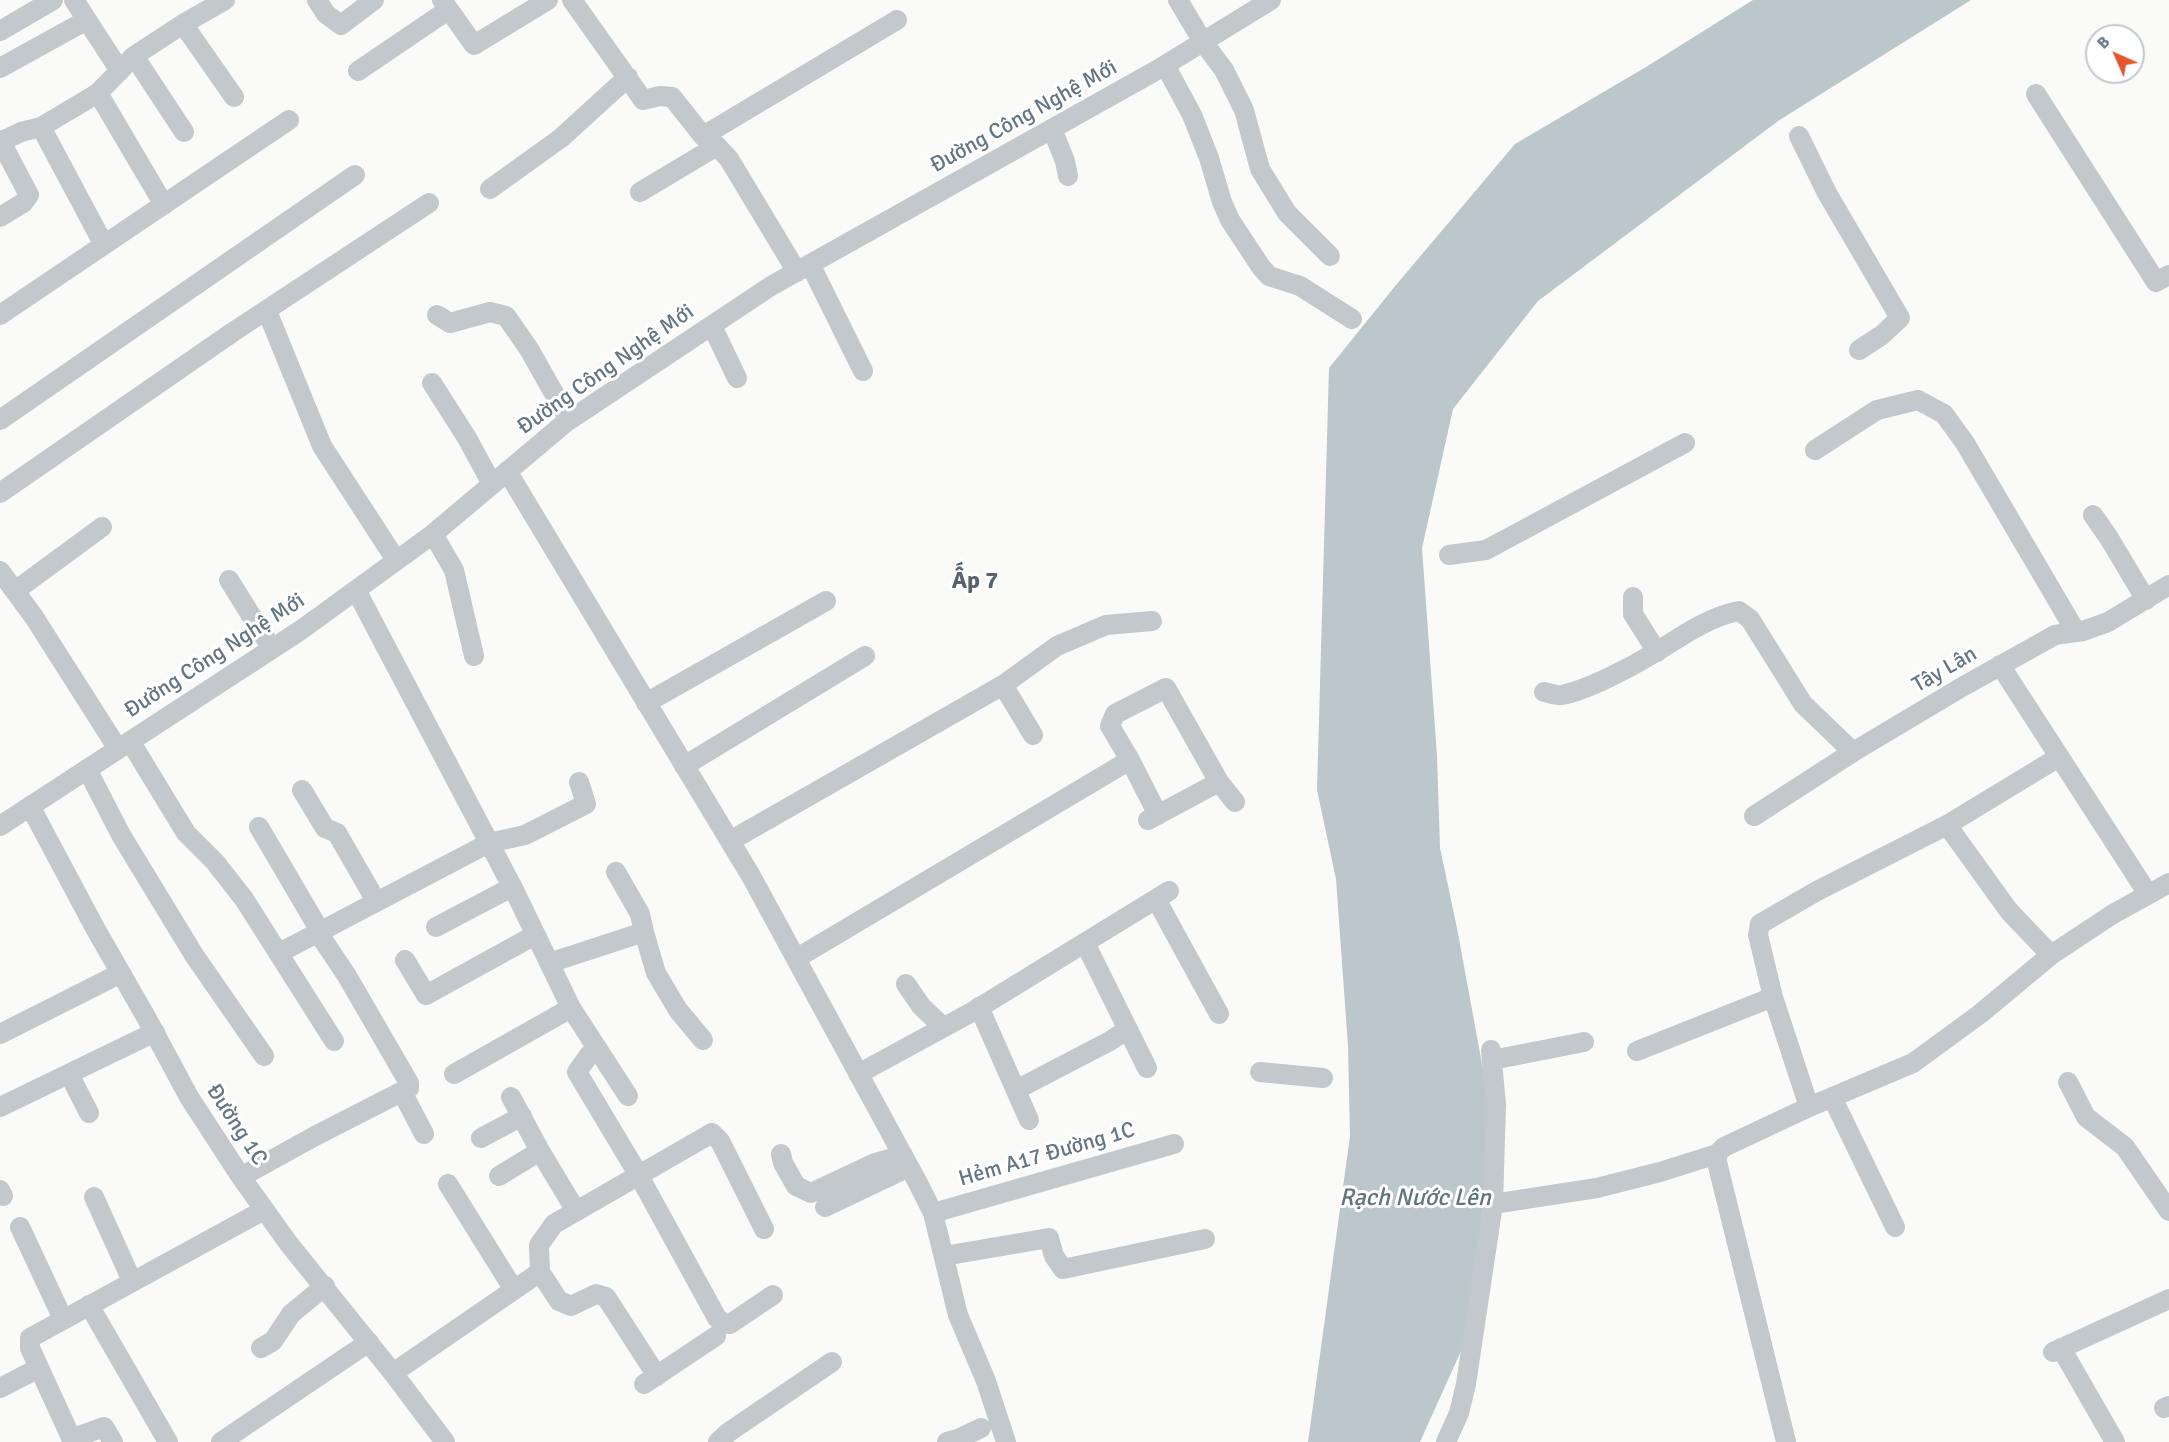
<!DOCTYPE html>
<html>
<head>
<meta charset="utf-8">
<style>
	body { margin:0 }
	#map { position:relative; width:2169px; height:1442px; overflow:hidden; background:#fafaf8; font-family:Signika,sans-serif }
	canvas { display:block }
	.north { position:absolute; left:2085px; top:24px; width:60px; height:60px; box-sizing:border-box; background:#fff; border:2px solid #c1c8cd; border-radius:50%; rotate:315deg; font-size:16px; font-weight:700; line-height:24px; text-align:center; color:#657683 }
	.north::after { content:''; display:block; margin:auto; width:21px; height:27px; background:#e4572e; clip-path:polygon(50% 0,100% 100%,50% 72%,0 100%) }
</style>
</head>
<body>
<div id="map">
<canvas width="2169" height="1442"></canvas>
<div class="north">B</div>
</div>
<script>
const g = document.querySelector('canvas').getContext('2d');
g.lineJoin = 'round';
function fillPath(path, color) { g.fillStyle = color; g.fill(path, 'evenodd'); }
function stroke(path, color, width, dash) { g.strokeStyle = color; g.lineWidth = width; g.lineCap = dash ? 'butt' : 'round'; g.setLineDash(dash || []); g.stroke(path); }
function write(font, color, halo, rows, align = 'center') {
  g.font = font + ' Signika,sans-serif'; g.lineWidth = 6; g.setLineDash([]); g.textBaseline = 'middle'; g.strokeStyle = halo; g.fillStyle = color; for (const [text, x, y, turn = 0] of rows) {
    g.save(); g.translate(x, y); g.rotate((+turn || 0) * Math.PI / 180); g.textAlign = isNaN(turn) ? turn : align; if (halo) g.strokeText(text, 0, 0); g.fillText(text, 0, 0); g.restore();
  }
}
fillPath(new Path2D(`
	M1753,0H1971L1778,121L1538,301L1453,409L1422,548L1437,756L1440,848L1457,928L1491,1113L1488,1212L1461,1351L1420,1442H1308L1350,1136L1348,1046L1336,879L1317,790L1329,368L1396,285L1515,144L1646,67Z`), '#bbc7cb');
stroke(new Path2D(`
	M74,0L120,71
	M317,0L326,14L341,25L374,0
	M442,0L474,45L548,0
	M572,0L643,100L660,96L672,97L703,136L717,146L729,159L797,272
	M1178,0L1203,42L1224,70L1244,110L1260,169L1287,213L1330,256
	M183,24L234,97
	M0,31L53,0
	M134,56L184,132
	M1165,65L1192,115L1209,158L1222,202L1230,220L1261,267L1269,276L1300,286L1352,319
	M0,68L87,20
	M358,71L448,10
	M98,93L164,205
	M2036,94L2156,282L2169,275
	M41,127L104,245
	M1052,129L1065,161L1068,176
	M703,136L897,20
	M1799,136L1827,193L1900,318L1882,335L1859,350
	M0,140L29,195L23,203L0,217
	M0,142L21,132L41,127L98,93L134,56L183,24L225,0
	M490,189L561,138L628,77
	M640,192L717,146
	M810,264L863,371
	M267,311L322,446L396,560
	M0,315L289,120
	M437,315L450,323L490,312L506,316L529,349L569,420
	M712,326L737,378
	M432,383L467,438L492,484
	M0,420L355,175
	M1815,450L1877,410L1918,400L1944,414L1965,443L2076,632
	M507,471L751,876L919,1185L933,1213L958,1315L986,1381L1006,1442
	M0,493L233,332L429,203
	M2093,515L2109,538L2146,600
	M433,534L454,570L474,656
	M1449,555L1486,550L1685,443
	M0,571L34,617L118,749
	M229,580L272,649
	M356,590L515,892L571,1008L628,1096
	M15,591L102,527
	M1633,597V614L1657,652
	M2000,665L2148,894
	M1003,685L1033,735
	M1544,692C1549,693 1557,696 1562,695C1588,690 1633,666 1656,652C1682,636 1708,617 1739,611L1750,619L1803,704L1853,752
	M646,703L826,601
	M130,741L186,833L215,862L244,899L334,1041
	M684,766L865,656
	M87,769L121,835L194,955L264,1056
	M302,790L325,828L337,833L376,901
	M30,806L95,928L146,1017L189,1097L241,1177L289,1244L393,1373L445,1442
	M1158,815L1130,760L1110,726L1115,714L1166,688L1219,782L1235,802
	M1754,816L1853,752L1962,687L2055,635L2083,631L2108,622L2169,585
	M1148,820L1219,782
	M1947,825L2059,757
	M0,826L301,630L433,534L565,423L771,286L1157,70L1271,0
	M730,841L1003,685L1057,646L1106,625L1152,621
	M616,872L640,914L644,932
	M1156,899L1219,1014
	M436,927L512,887
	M1085,943L1147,1068
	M279,953L489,843L525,835L586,804L579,782
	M797,958L1130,760
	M405,960L426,995L535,935
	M549,963L644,932L656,973L678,1010L703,1040
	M906,984L921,1006L943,1027
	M979,1007L1029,1120
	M0,1034L121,973
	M598,1049L589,1055L577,1072L638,1174L717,1318L723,1323L730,1324L773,1295
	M1637,1051L1773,997
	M1492,1060L1584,1042
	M1260,1072L1323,1078
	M69,1074L89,1113
	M454,1074L571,1008
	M858,1074L972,1012L1169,891
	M2068,1082L2086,1117L2125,1147L2169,1211
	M1016,1090L1110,1041L1128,1029
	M402,1092L424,1134
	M511,1097L540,1151L576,1211
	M1832,1097L1895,1227
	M0,1107L155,1032
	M1809,1107L1773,997L1758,935L1760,924L1817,891L1947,825L2009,911L2051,955L2113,914L2169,883
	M481,1138L522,1116
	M781,1154L783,1163L796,1186L811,1193L875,1163L903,1155
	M1717,1154V1162L1786,1442
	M499,1176L540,1151
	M241,1177L315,1136L409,1088V1083L347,976L323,940L320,931L259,827
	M448,1184L514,1290
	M0,1190L3,1196
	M94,1197L132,1281
	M1493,1204L1597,1188L1660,1172L1717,1154L1724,1147L1809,1107L1913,1063L1980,1014L2051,955
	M825,1207L909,1167
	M933,1213L1174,1144
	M20,1227L63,1319
	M944,1256L1049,1238L1054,1256L1063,1269L1205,1239
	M540,1272L559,1301L571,1306L596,1294L606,1297L657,1376
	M89,1305L168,1442
	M261,1348L273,1341L291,1314L325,1286
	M2061,1348L2115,1442
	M2053,1352L2169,1299
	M393,1373L540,1272L539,1245L554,1224L712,1133L720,1141L764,1229
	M644,1384L716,1336
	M0,1388L39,1368
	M2164,1408L2169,1406
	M71,1439L104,1427L113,1442
	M73,1442L30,1348V1338L264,1210
	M221,1442L369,1342
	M718,1442L729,1432L832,1362
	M947,1442L958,1439L981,1428
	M1446,1442L1459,1413L1466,1384L1493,1204L1496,1105L1491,1050`), '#c3c8cc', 20);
write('22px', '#657683', '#fff', [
	["Đường Công Nghệ Mới",1024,117,-29],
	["Đường Công Nghệ Mới",606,370,-35],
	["Đường Công Nghệ Mới",215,656,-33],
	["Tây Lân",1945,670,-30],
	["Đường 1C",236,1125,57],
	["Hẻm A17 Đường 1C",1047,1155,-16]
]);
write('bold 24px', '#57646e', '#fff', [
	["Ấp 7",975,582]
]);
write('italic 24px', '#60757c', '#fff', [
	["Rạch Nước Lên",1415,1199]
]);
</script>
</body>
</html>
